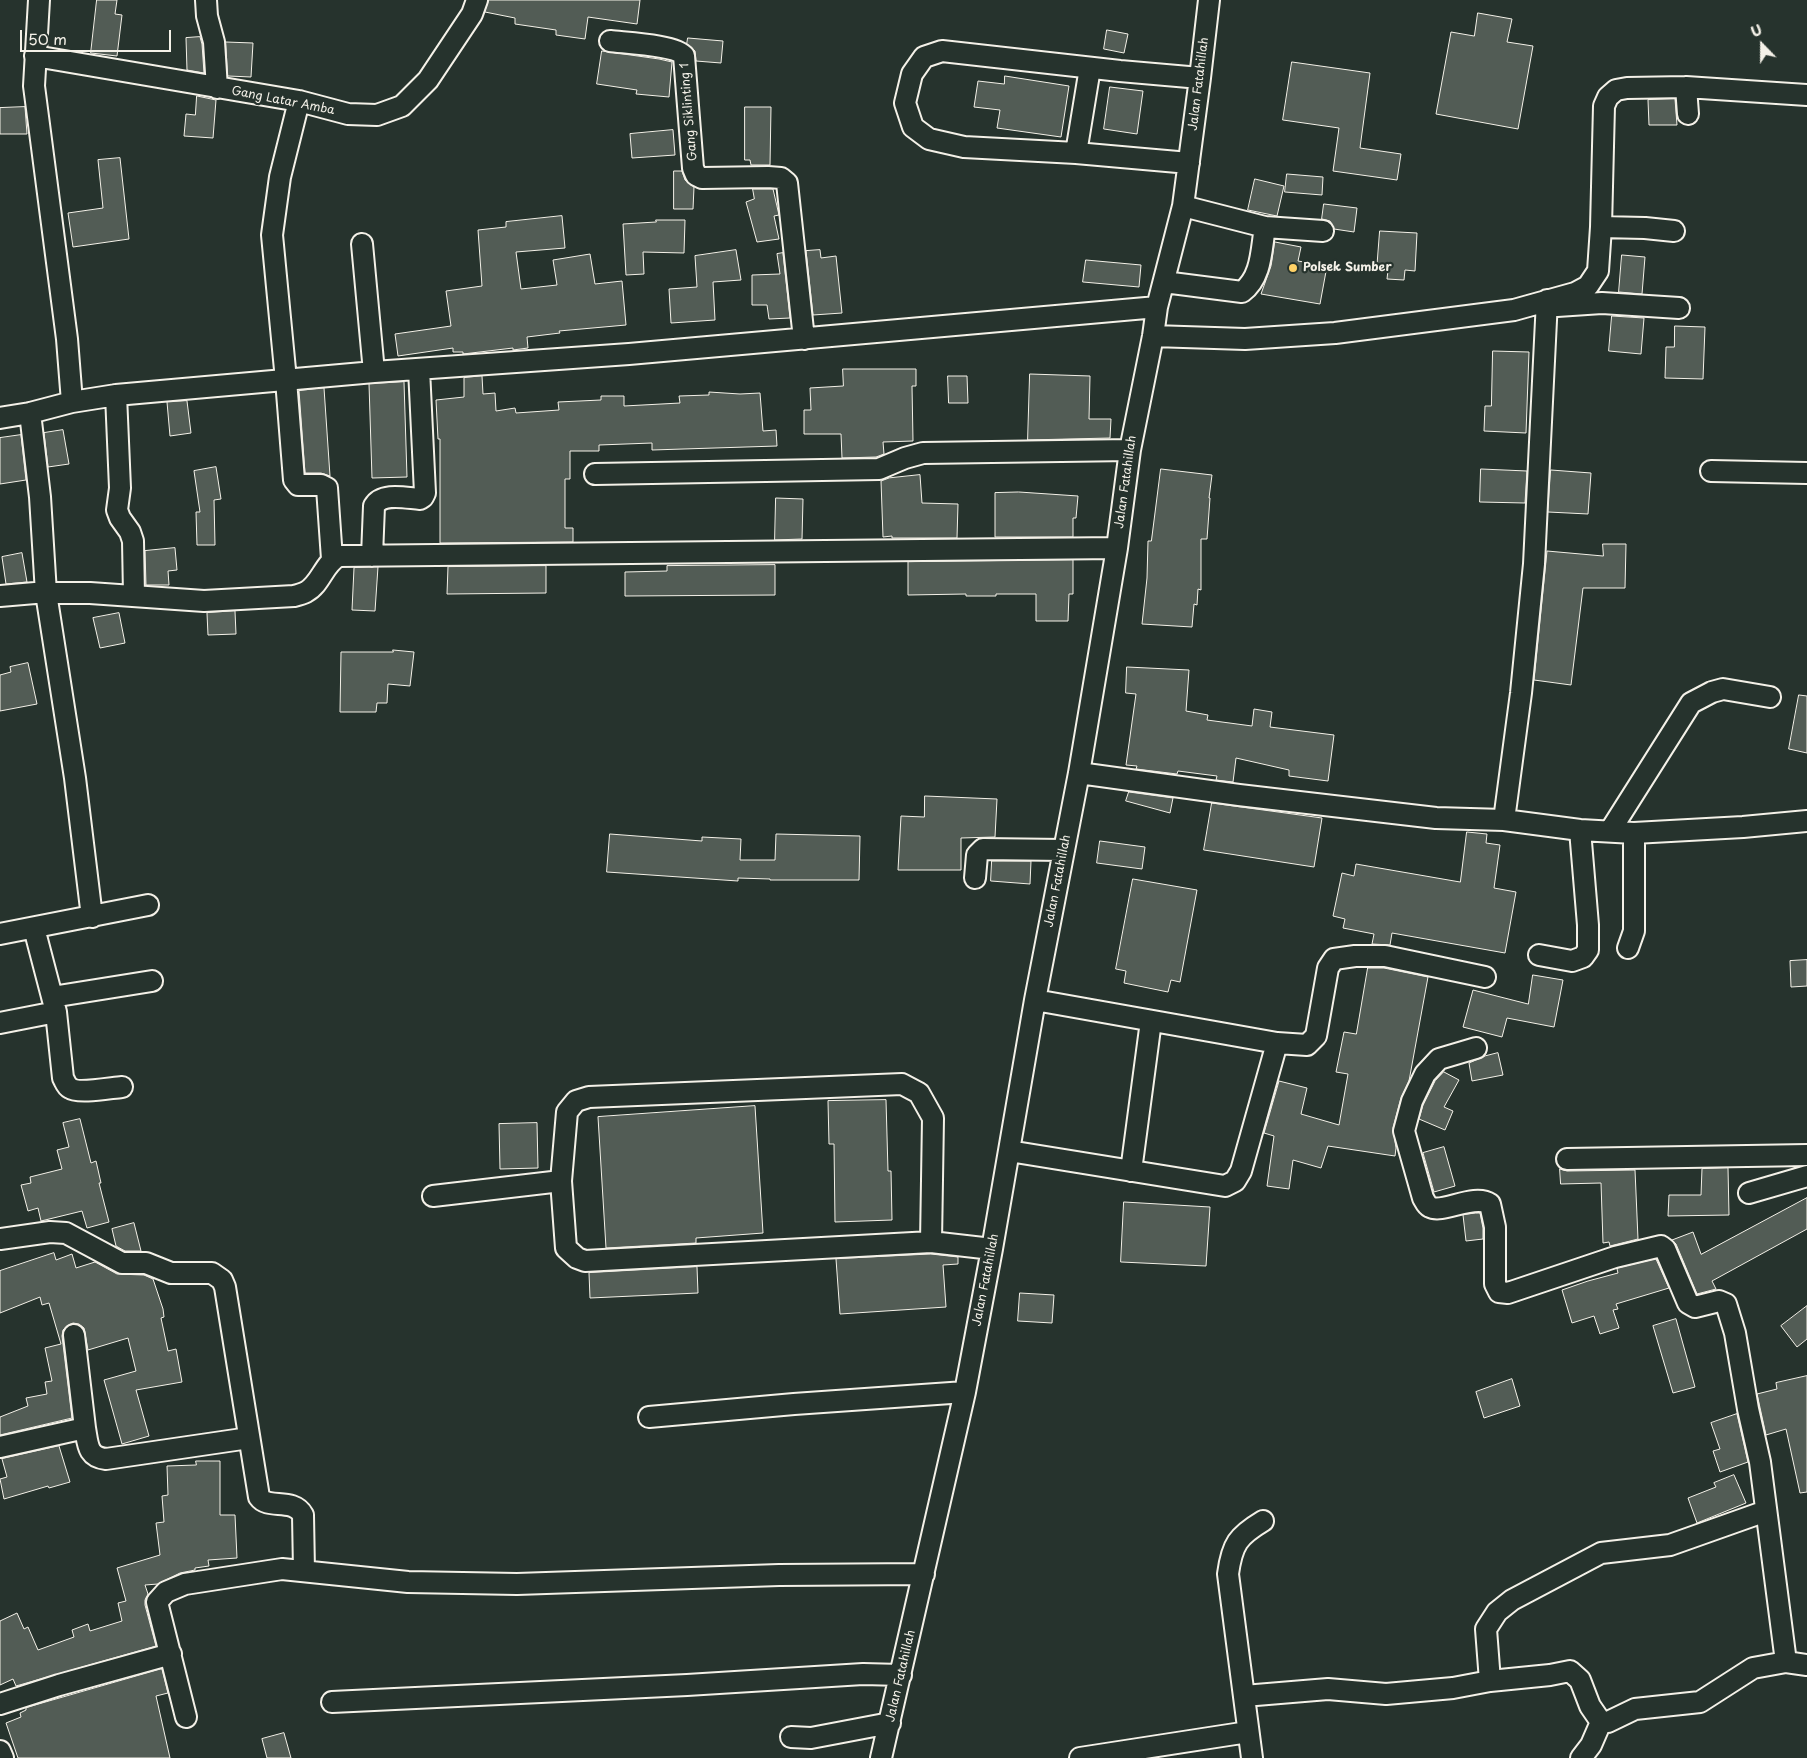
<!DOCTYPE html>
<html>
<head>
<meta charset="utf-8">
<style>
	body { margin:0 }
	#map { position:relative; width:1807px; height:1758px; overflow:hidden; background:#26332d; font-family:"Playpen Sans",sans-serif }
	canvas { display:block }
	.north { position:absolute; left:1737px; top:20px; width:50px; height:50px; -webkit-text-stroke:4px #26332d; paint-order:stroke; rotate:338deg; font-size:14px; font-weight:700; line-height:20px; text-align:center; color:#f4f1e8 }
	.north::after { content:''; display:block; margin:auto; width:18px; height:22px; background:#f4f1e8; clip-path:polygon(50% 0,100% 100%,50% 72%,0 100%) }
	.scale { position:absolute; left:20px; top:30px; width:151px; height:22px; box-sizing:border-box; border:2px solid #f4f1e8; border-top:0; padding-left:6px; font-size:15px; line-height:18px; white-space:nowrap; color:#f4f1e8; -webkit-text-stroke:4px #26332d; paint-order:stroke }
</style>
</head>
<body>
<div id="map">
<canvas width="1807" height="1758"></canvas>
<div class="north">U</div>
<div class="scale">50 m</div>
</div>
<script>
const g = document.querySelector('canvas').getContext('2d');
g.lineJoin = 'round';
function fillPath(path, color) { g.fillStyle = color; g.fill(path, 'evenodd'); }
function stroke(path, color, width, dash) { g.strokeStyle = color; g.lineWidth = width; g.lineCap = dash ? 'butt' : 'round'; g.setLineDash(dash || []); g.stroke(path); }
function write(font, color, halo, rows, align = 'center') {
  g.font = font + ' "Playpen Sans",sans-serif'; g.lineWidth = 4.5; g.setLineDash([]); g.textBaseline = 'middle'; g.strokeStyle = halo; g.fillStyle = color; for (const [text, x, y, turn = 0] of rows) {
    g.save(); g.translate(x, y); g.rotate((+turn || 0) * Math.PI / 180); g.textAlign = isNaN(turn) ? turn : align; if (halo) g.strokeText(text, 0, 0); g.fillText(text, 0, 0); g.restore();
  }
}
const building = new Path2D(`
	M97,0H117L115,14L122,15L117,56L91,53Z
	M489,0H640L637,24L588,17L585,39L556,35V30L515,24V18L485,12Z
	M1478,13L1512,19L1507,42L1533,46L1518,129L1436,114L1451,32L1474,36Z
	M1107,30L1128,34L1124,53L1104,49Z
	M200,37L202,44L204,73L187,70L186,38Z
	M688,38L723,41L721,63L696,61L695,51L687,44Z
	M226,42L253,43L251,77L228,76Z
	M602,51L659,59L672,62L669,97L636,94L637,90L597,84Z
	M1292,62L1370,73L1360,148L1401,154L1397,180L1333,171L1339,128L1283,120Z
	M1005,76L1069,86L1061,137L997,128L1000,110L974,107L978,81L1004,84Z
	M1110,87L1143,91L1137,134L1104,129Z
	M197,96L216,100L213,138L184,136L186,114L195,115Z
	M1675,99L1677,125H1649L1648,100Z
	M25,107L27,134H0V108Z
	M745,107H771L770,165H751L750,160H745Z
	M673,130L675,155L632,158L630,134Z
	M120,158L129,239L73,247L68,213L103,208L98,160Z
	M674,171H682L685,180L694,187L693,209H674Z
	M1287,174L1323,177L1322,195L1285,192Z
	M1255,179L1284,186L1277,216L1248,210Z
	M753,189H773L779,215L774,216L779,239L757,242L746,202L754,199Z
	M1324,204L1357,208L1354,232L1334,229L1330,221L1322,219Z
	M562,216L565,248L516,252L521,289L557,285L553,260L590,254L595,284L622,281L626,325L559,331L560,333L527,337L528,348L513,350V348L463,354V352H453V348L398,356L395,334L451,326L446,291L482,286L478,230L506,227V222Z
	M656,220H685L684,253L643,252L644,274L626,275L623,224L656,222Z
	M1380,231L1417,233L1415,271L1405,270L1404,280L1387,279L1388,270H1377Z
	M1275,242L1301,247L1298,261L1327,266L1320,304L1261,294L1271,266Z
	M736,250L741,280L713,282L715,320L671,323L669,289L697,287L695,256Z
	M820,250L821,258L836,256L842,313L813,315L806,251Z
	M783,253L790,318L769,319L767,305H752V275L780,274L777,254Z
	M1622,255L1645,257L1642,294L1619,292Z
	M1086,260L1141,265L1139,287L1083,282Z
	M1612,316L1644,318L1641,354L1609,351Z
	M1675,326L1705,327L1703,379L1665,378L1666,347H1674Z
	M1493,351L1529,352L1526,433L1484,431L1485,406H1491Z
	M843,369H916V386H912L913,441L883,442L884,454L876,457L842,458L841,434H804V410H811L810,388L843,386Z
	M1030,374L1090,376L1089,419H1111L1110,438L1028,440Z
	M482,376L483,394L495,393L496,411L515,408L516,413L559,410L558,402L601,400V396H624V406L680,403L679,396L709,395V392L740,394L760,393L763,431L776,430L777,446L652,450V443L599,445V451H570V479H565V528H573V542L440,543V439H438L436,400L464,397V378Z
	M948,376H967L968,403H949Z
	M404,382L407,477L372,478L369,384Z
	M324,388L330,476L321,473H305L299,391Z
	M187,401L191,433L170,436L167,402Z
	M63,430L69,464L48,467L44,433Z
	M21,435L26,480L0,484V438Z
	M216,467L221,499L214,500L215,545H197L196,512H200L194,471Z
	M1161,469L1212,475L1209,498H1210L1207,539H1201V590L1198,589L1197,605L1194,604L1192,627L1142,624L1147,578L1148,541H1151Z
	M1481,469L1527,471L1525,503L1480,502Z
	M1551,470L1591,473L1588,514L1548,512Z
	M920,475L922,503L958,504L957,538H892V536L883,537L881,481L889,478Z
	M1019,492L1078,496L1076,518H1073V537H995V493Z
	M776,498L803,499L802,539L775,540Z
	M1603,544H1626L1625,588H1583L1571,685L1534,680L1547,551L1603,556Z
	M175,548L177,570L168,571L169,585H146L145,551Z
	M22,553L27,582L6,584L2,557Z
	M1073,560V594H1069L1068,621H1036V594H996V596H966V594L908,595V562Z
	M775,565V595L625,596V572L667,571V566Z
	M546,566V593L447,594L448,567Z
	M378,567L375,611L352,610L354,568Z
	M235,611L236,634L208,635L207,613Z
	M119,613L125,643L100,648L93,618Z
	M393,650L414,652L410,686L388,684L387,703H377L376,712H340L341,652H393Z
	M28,663L37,704L0,711V675L11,672L10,667Z
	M1127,667L1189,670L1186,711L1208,715L1207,720L1252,726L1254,709L1272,712L1270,727L1334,735L1328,781L1289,776V770L1236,758L1233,782L1216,780L1217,776L1178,771L1177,774L1136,769L1137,766L1126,765L1136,694L1126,693Z
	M1799,695L1807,696V753L1789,749Z
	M1129,792L1173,798L1170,813L1126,801Z
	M925,796L997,799L995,837L961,838V870H898L901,816L924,817Z
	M1212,803L1322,818L1314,867L1204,850Z
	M1467,832L1487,834L1486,843L1500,845L1494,888L1516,892L1505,953L1392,933L1390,945L1372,944L1374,934L1343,928L1345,919L1333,916L1342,873L1354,876L1356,864L1460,882Z
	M610,834L702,841V837L741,839L740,860H775L776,834L860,836L859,880H770V879L738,878V881L607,872Z
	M1100,841L1145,847L1142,869L1097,863Z
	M992,861H1031L1030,884L991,881Z
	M1133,879L1197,890L1180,982L1171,980L1168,992L1124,983L1126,971L1116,969Z
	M1807,960V986L1791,987L1790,961Z
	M1368,968H1384L1428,977L1409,1081L1401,1098L1393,1128L1396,1148L1395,1156L1328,1146L1321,1168L1293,1160L1289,1189L1267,1186L1274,1136L1264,1133L1279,1081L1307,1088L1301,1114L1339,1125L1348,1074L1336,1072L1344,1032L1356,1034Z
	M1533,975L1563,980L1554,1027L1507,1018L1502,1037L1463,1027L1473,990L1528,1004Z
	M1498,1053L1503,1075L1472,1081L1469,1063L1485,1056Z
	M1444,1072L1459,1080L1444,1107L1453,1111L1445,1130L1419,1119L1423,1105L1435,1081Z
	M886,1100L888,1171H891L892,1220L835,1222L834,1144H829L828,1101Z
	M755,1106L763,1233L696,1238V1243L606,1248L598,1117Z
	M80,1119L91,1163L96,1161L101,1183H99L109,1222L87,1228L82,1211L41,1221L38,1208L28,1211L21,1185L31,1183L30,1177L62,1169L57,1150L69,1147L63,1123Z
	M537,1123L538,1168L500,1169L499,1124Z
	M1444,1147L1455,1186L1434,1192L1423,1153Z
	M1728,1168L1729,1215L1668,1216L1669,1195H1701L1702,1169Z
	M1560,1169L1567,1171L1635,1170L1638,1239L1610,1246L1609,1242L1603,1243L1601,1183L1561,1184Z
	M1807,1198V1229L1712,1281L1716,1289L1697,1294L1676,1244L1672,1240L1693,1232L1701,1254Z
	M1124,1202L1210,1207L1206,1266L1121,1262Z
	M1476,1213H1480L1483,1228V1239L1466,1241L1463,1215Z
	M134,1223L141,1251H125L116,1246L112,1229Z
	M54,1253L56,1260L72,1254L76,1268L95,1262L117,1274L144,1275L153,1279L163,1309L164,1317L161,1318L168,1351L176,1349L182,1382L136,1390L149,1436L122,1444L104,1380L136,1371L128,1338L88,1350L84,1328L79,1324L73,1323L67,1326L63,1330L62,1336L72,1418L0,1435V1417L28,1406L26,1398L47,1394L45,1382L52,1381L45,1348L61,1344L49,1303L42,1305L40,1297L0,1313V1271Z
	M931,1254L958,1257V1264L943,1265L946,1307L840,1314L836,1259Z
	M1656,1259L1669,1288L1616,1304L1618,1309L1613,1310L1619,1328L1600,1334L1594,1316L1572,1323L1562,1290L1588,1281L1618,1273L1617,1269L1618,1268Z
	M697,1267L698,1293L590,1298L589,1273Z
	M1020,1293L1054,1295L1052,1323L1018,1321Z
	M1807,1306V1339L1797,1347L1781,1326Z
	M1676,1319L1695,1387L1673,1393L1653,1326Z
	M1807,1376V1492L1800,1493L1786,1429L1766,1435L1757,1394L1777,1389L1776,1383Z
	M1512,1379L1520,1406L1484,1418L1476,1392Z
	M1737,1414L1748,1462L1720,1472L1713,1451L1720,1449L1711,1423Z
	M59,1446L70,1482L49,1488L48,1486L4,1499L0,1479L7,1477L2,1459Z
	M196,1461H220V1515H235L237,1558L208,1560L209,1566L195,1568V1570L180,1573L158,1584L145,1585L148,1594L145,1600V1605L156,1646L16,1686L13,1679L0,1685V1621L17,1613L24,1629L28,1627L38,1650L74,1637L72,1630L88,1624L90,1631L122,1621L118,1603L126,1601L117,1568L160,1555L156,1523L164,1522L162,1496L168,1495L167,1466L196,1465Z
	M1734,1475L1746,1503L1697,1523L1688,1498L1716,1487L1714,1483Z
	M162,1669L168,1693L156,1696L170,1758H18L6,1723L21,1717L20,1713L26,1710V1708Z
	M284,1733L291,1758H267L262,1739Z`);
fillPath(building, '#525c55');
stroke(building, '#f4f1e8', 1);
const minor = new Path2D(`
	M39,0L34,86L67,339L72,402
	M206,0L207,16L214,42L217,88
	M610,41C625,43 676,45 684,56L693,168L696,175L702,178L768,177L781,178L787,183L804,339
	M35,56L299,101L348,114L377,115L402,106L428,80L472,14L477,0
	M1090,68L1076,153L964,147L929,139L913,127L905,103L912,74L924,57L942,51L1120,71L1200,78
	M1686,87L1688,114
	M299,101L280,177L272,235L286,380L294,480L298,485H321L327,488L332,559
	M1076,153L1189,163
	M1183,206L1265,227L1323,231
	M1601,227L1645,228L1674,231
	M362,244L374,372
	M1164,282L1242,292C1262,277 1261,250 1265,227
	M1557,306L1602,303L1679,308
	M1153,336L1245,339L1335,333L1514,310L1575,293L1588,286L1598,271L1601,227L1604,106L1608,97L1616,90L1627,88L1686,87L1807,95
	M116,395L120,488L117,510L120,518L130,532L133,541L134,595
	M30,413L40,497L46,593L75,778L92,917
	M0,418L30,413L72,402L116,395L374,372L629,354L1157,307
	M1711,471L1807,473
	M595,474L879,469L905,458L923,453L1130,450
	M372,556L374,506C382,492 406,498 420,499L423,497L425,493L419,369
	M0,596L35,593H90L204,601L294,596C298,595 302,594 306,592C321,584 324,563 339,556L1117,548
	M1079,773L1239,795L1436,818L1504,820L1580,830L1634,833L1743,827L1807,821
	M1504,820L1521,693L1534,564L1547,300
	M1610,831L1691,703L1712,692L1723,689L1770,697
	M975,878L977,855L983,849L1064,850
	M34,928L56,1012L63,1078C65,1081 66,1086 70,1088C78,1094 110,1088 122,1087
	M0,934L148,905
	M1628,948L1634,931V833
	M1539,955L1572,961L1583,957L1588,950V925L1580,830
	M52,997L152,981
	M1035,1000L1277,1043L1307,1045L1316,1036L1328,968L1334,959L1355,956H1385L1485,977
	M0,1023L56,1012
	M1476,1048L1439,1059L1425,1074L1412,1101L1404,1131L1423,1198C1425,1201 1426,1205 1430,1207C1443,1214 1474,1193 1490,1204L1495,1227V1284L1499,1292L1508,1293L1615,1257L1661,1246L1665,1249L1688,1303L1695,1307L1719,1301L1726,1304L1735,1333L1748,1409L1760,1462L1786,1662
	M1009,1151L1225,1186L1235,1181L1241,1171L1277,1043
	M1567,1159L1807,1155
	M1131,1171L1151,1021
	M561,1181L567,1112L576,1101L589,1097L902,1084L919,1093L933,1118L931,1242
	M1749,1193L1807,1176
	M433,1196L561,1181L566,1248L577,1258L585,1261L931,1242L992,1249
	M0,1239L50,1232L66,1233L122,1263H146L171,1273H212L222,1280L225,1287L259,1497C268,1510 293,1497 303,1515L304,1571
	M649,1417L794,1404L965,1392
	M85,1428C88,1444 87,1457 106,1459L249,1438
	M0,1447L85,1428L74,1335
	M1490,1681L1486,1629L1497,1612L1512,1600L1601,1553L1670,1545L1766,1511
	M1244,1696L1328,1689L1386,1694L1453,1688L1490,1681L1550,1675L1570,1671L1580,1680L1590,1706L1601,1722H1608L1635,1709L1700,1702L1753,1668L1786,1662L1807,1665
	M332,1702L687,1685L863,1674L901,1675
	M0,1704L59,1685L171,1654
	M186,1717L157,1602L166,1592L185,1584L282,1569L408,1582L517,1584L779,1575L924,1574
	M791,1737L811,1738L890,1723
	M0,1751L3,1758
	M881,1758L965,1392L992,1249L1035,1000L1079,773L1117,548L1130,450L1153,336L1157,307L1183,206L1200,78L1209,0
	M1080,1758L1248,1732
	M1252,1758L1228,1574C1232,1544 1238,1536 1263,1521
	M1581,1758L1591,1745L1601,1722`);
stroke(minor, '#f4f1e8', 24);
stroke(minor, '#26332d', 20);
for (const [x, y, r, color] of [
	[1293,268,5,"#ffd166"]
]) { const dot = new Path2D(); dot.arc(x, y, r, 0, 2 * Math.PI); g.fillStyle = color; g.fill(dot); stroke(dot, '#26332d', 2); }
write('12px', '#f4f1e8', '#26332d', [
	["Jalan Fatahillah",1199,84,-83],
	["Gang Latar Amba",283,101,11],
	["Gang Siklinting 1",689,112,-95],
	["Jalan Fatahillah",1126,482,-82],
	["Jalan Fatahillah",1058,881,-79],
	["Jalan Fatahillah",986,1280,-79],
	["Jalan Fatahillah",901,1676,-77]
]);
write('bold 12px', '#f4f1e8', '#26332d', [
	["Polsek Sumber",1303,268]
], 'left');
</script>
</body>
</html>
